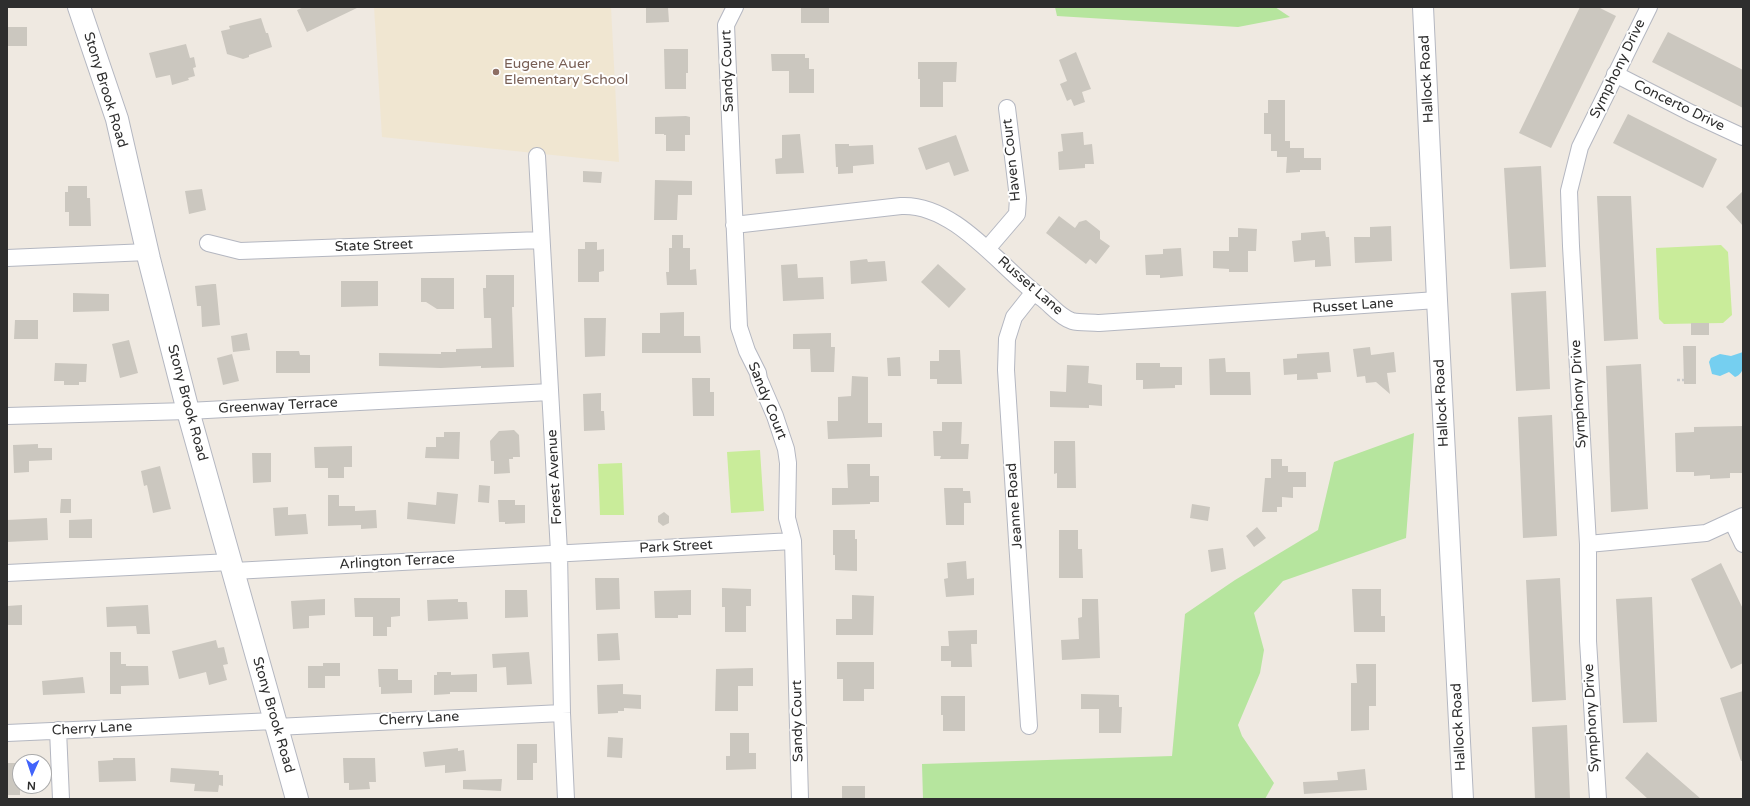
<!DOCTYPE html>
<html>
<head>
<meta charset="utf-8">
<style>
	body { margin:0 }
	#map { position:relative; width:1750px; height:806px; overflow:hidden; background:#efe9e1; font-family:"Varela Round",sans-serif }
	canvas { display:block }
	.frame { position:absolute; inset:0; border:8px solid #2e2e2e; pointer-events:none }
	.north { position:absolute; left:12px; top:754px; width:40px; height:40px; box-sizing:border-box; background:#fff; border:1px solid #ababab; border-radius:50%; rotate:183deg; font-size:11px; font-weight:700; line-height:16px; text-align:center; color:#2e2e2e }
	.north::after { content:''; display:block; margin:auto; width:14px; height:18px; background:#4264fb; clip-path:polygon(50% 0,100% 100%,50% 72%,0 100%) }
</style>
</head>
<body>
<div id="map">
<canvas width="1750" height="806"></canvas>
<div class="frame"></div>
<div class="north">N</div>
</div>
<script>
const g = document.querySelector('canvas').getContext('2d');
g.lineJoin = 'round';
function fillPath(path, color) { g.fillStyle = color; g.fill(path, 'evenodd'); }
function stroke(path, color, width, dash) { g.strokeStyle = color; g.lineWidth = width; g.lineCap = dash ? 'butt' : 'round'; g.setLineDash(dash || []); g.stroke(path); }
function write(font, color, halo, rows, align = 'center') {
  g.font = font + ' "Varela Round",sans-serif'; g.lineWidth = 4; g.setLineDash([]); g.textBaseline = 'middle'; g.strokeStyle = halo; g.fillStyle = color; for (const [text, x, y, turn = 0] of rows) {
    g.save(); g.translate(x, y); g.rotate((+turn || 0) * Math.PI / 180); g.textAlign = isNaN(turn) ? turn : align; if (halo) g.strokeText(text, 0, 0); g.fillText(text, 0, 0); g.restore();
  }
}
fillPath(new Path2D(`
	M374,7H611L619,162L382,137Z`), '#f0e6d1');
fillPath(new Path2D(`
	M1055,7H1275L1290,17L1238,27L1057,16Z
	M1414,433L1406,538L1283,581L1254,613L1264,650L1260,673L1238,725L1242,736L1274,783L1265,799H923L922,764L1172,756L1185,614L1235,580L1318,530L1334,462Z`), '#b6e59e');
fillPath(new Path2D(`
	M1721,245L1728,252L1732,315L1723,323L1664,324L1659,319L1656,248Z
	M760,450L764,511L731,513L727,452Z
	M622,463L624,515H600L598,464Z`), '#c9ec9a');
fillPath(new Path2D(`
	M1743,352C1743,362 1746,373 1735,377L1729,372L1720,376L1712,374L1709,362L1711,358L1720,354L1731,356Z`), '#75cff0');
fillPath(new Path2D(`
	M304,7H359L307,32L297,10Z
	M646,7H668L669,22L646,23Z
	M801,7H829V23H801Z
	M1580,7H1598L1616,16L1551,148L1519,133Z
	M261,18L266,33H268L272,47L249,55V57L243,59L227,54L221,31L230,29L229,26Z
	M7,27H27V46H7Z
	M1668,32L1743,70V108L1652,62Z
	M186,44L190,58L194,57L196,67L193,68L195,76L188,78L189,80L172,85L170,75L156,78L149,53Z
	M664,49H688V73H686V89H665Z
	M1076,52L1091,89L1082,92L1085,102L1074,106L1071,99L1067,101L1060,84L1067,81L1059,60Z
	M771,54H805V58H809V69H814V93H789V71H772Z
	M918,62H957L956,82H943V107H920V79H918Z
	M1268,100H1285V141H1290V148H1304V158H1321V170H1300V172L1286,173L1287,157H1277V151H1271V134H1264V113H1268Z
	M1628,114L1717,159L1703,188L1613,143Z
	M686,116L690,117V135H685V151H666V135H664V134H655V117Z
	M1083,132L1084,145L1092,144L1094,164H1085V168L1059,170L1058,152L1063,151L1061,134Z
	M800,134L804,173L776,174L775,159L782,158V135Z
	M956,135L969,171L954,176L949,162L926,170L918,148Z
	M835,144H849V146L873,145L874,164L853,166V173L838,174V167H836Z
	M1541,166L1546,267L1510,269L1504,168Z
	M583,171L602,172L601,183L583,182Z
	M655,180L692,181V195H678L677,220H654Z
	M68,186H87V198H90L91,226H69V212H65V192H68Z
	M202,189L206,210L189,214L185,191Z
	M1743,191V226L1726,207Z
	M1597,196H1631L1638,339L1604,341Z
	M1059,216L1075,228L1079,222L1086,220L1100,231V239L1110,246L1096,264L1090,259L1086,264L1046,233Z
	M1391,226L1392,261L1355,263L1354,237H1370V227Z
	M1238,228L1257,229L1256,251H1248V272H1229V269L1213,268V251H1229V237H1238Z
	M1325,231L1326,237H1329L1331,266L1315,267V260L1294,262L1292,241L1301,240V233Z
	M672,235H683V248H690V270L696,269L697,285H667L666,272H669V248H672Z
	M585,242H597V250L604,249V271L599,272V282H578V249H585Z
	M1181,248L1183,276L1160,278V275H1146L1145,255L1163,254V249Z
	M867,259L868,262L885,261L887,281L851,284L850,261Z
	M797,264L798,278L823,277L824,299L783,301L781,265Z
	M938,264L966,289L949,308L921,282Z
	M486,275H514V307H512L514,367L481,368V366L441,368L379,366V353L441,354V352H456V349L492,348L491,318H484L483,288H486Z
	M421,278H454V309H437L426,302H421Z
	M341,281H378V306L341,307Z
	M213,284H216L220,325L202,327L201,306H197L195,286Z
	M1546,291L1550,389L1516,391L1511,293Z
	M73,293L109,294V311L73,312Z
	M684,312V336H700L701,353H642V333H660V313Z
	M584,318H606L605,356L585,357Z
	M15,320H38V339H14Z
	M1691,323H1709V335H1691Z
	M247,333L250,350L233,352L231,336Z
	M831,333V347H835L834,372H811L810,349H793V334Z
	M129,340L138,373L120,378L112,344Z
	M1683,346H1696V384H1684Z
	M1370,347L1371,355L1394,352L1396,372L1387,373L1390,394L1376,382L1366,383L1365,376L1357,377L1353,349Z
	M939,350H960L962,384H937V379H930V361H939Z
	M276,351H299L300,355H310V373H276Z
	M1329,352L1331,372L1317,373L1318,379L1297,380V374L1284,375L1283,359L1297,358V354Z
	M232,354L239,381L223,385L217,358Z
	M900,357L901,376H888L887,358Z
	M1225,358L1226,372H1250L1251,395H1210L1209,359Z
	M55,363L87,364L86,382H79V385H64V381H54Z
	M1136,363H1160V367H1182V385H1175V388L1143,389V380H1136Z
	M1641,364L1648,509L1611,512L1606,366Z
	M1067,365L1089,366L1088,383L1102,385V406L1089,405V408L1050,407V391L1066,392Z
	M852,376L868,377V423H882V437L828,439L827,421H838V397L851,396Z
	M692,378H710V392H714V416H693Z
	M601,393V411H604L605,430L584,431L583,394Z
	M1552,415L1557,536L1523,538L1518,417Z
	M942,422H962L961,444H969L968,459H940L941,456H934L933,431H942Z
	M1743,426V473H1730V478L1710,479V475L1694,476V472H1676L1675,433L1694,432V427Z
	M514,430L519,435L520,457H513V459H509L510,473L494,474V461H491L490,441L499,431Z
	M444,432H460L459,459L425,458L426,447H436V437H444Z
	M1054,441H1075L1076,488H1057V473L1054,474Z
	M38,444V448H52V460L29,461V472L14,473L13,445Z
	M352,446V467H344V478H328V468H315L314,447Z
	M252,453H271V482L253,483Z
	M1271,459H1282V466H1288V472H1306V487H1293V498L1282,497V507H1277V512H1262L1265,478H1271Z
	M847,464H870V476H879V502H870V504L832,505V488H848Z
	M160,466L171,509L153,513L147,485L144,486L141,471Z
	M479,485L490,486L489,503L478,502Z
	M944,488H963V491H970L971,503H964V525H946Z
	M437,492L458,494L455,524L407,519L408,502L436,505Z
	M328,495H339V506H355V511L376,510L377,528L361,529V525L328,526Z
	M61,499H71V513H60Z
	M498,500H515V505H525V523L505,524V522H499Z
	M1192,504L1210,507L1208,521L1190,518Z
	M288,507V515L306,514L308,534L275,536L273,508Z
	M664,512L669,516V523L663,526L658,522V516Z
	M47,518L48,540L7,542V520Z
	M92,519V538H69V520Z
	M1257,527L1266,538L1254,547L1246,536Z
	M833,530H855V539H857V571L835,570V555H833Z
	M1059,530H1078V549H1082L1083,578H1059Z
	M1223,548L1226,569L1211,572L1208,550Z
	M966,561L967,579L974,578V595L946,597L944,579L948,578L947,563Z
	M1721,563L1743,609V663L1731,669L1691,579Z
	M595,578H619L620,609L596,610Z
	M1560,578L1566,700L1532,702L1526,580Z
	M722,588L751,589V606H746V632H725V607H722Z
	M1352,589H1381V616H1385V632H1354Z
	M505,590H527L528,617L505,618Z
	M691,590V615H678V618H655L654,591Z
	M852,595L874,596L873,635H836V619H852Z
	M1652,597L1657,722L1623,723L1616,599Z
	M354,598H400V616L391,617V627H387V636H373V617H355Z
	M325,599V615L309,616V628L293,629L291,601Z
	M458,599V602H467L468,619L428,621L427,600Z
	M1082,599H1098L1100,658L1062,660L1061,640L1079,639L1078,618L1082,617Z
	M22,605V625H7V606Z
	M148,605L150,634H137L136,626L107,627L106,607Z
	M977,630V644H971L972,667H951V661H941V646H949L948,631Z
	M618,633L620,660L598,661L597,634Z
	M216,640L218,648L224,647L228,664L223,665L227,680L209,685L206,672L179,679L172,651Z
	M110,652H121V664H126V666H148L149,685L121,686V694H110Z
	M529,652L532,684L507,685L506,667L493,668L492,654Z
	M837,662H874V689H864V701H843V679H837Z
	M323,663H340V676H325V688H308V666H323Z
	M1356,664H1376V706H1369V730L1351,731V683H1357Z
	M753,668V686H738V711H715L716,669Z
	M378,669H398V680H412V693L381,694V687H379Z
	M437,672H451V675L477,674V692H450V694L434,695V675H437Z
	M83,677L85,693L43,695L42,681Z
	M623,684V694L641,695V709L624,708V711H618V713L598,714L597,685Z
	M1743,691V761H1741L1720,698Z
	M1081,694L1119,695V707H1122L1121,733H1099V709H1081Z
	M941,696H965V731H943V715H941Z
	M1567,725L1570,799H1535L1532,727Z
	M730,733H749V753H756V769L726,770V756H730Z
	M608,737L623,738L622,758L607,757Z
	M517,744H537V763H533V780H517Z
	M458,748V751L464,750L466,771L445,773V765L425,767L423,752Z
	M1647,752L1701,799H1648L1625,778Z
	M113,758H135L136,781L99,782L98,761L113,760Z
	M343,758H375L376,782H369L370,789L349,790V783H344Z
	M7,763H20V795H7Z
	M171,768L219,771V775H223V786L219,785L218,792L194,791L195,784L170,782Z
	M1365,769L1367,790L1304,794L1303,782L1338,780L1337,772Z
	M502,779L501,791L463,789V780Z
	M842,786H865V799H842Z`), '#cbc7bf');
const minor = new Path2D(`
	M735,7L726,25L739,327L747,351L758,373L759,379L775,416L786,449L788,463L787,518L793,541L800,799
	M1615,74L1691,113L1743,137
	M537,156L559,552L562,713L566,799
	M734,225L901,206C956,203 1002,270 1043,299C1052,306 1060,317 1072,321C1080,323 1091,322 1099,323L1437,300
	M208,243L240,251L541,240
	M987,249L1017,214L1018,198L1007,108
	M7,258L148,252
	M7,416L188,411L550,392
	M1732,521L1743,544
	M1588,544L1706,533L1743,516
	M234,571L793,541
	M7,573L231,562
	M1029,726L1006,370L1007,339L1014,317L1033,293
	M276,727L562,713
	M58,730L61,799
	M7,733L274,721
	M1598,799L1588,641V544L1571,246L1569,191L1580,147L1649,7`);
const tertiary = new Path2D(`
	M1423,7L1437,300L1463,799`);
const secondary = new Path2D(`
	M79,7L117,119L149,259L188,411L297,799`);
stroke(minor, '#b4b7c1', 18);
stroke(tertiary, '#b4b7c1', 22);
stroke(secondary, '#b4b7c1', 24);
stroke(new Path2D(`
	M1677,380H1684`), '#c9c9c9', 2.5, [3, 2]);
stroke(minor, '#fff', 16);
stroke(tertiary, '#fff', 20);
stroke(secondary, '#fff', 22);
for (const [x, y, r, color] of [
	[496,72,4,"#8d6e63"]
]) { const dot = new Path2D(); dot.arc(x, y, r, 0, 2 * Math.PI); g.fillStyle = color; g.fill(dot); stroke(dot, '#fff', 1.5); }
write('14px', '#785e54', '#fff', [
	["Eugene Auer",504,64],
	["Elementary School",504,80]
], 'left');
write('14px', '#2e2e2e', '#fff', [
	["Symphony Drive",1618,69,-64],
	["Sandy Court",728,71,-92],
	["Hallock Road",1427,79,-93],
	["Stony Brook Road",105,90,73],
	["Concerto Drive",1679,106,26],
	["Haven Court",1012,160,-96],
	["State Street",374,246,-2],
	["Russet Lane",1030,286,41],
	["Russet Lane",1353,306,-4],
	["Symphony Drive",1579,394,-93],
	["Sandy Court",767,401,68],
	["Stony Brook Road",187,403,75],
	["Hallock Road",1442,403,-93],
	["Greenway Terrace",278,406,-3],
	["Forest Avenue",555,477,-93],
	["Jeanne Road",1015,506,-94],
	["Park Street",676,547,-3],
	["Arlington Terrace",397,562,-3],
	["Stony Brook Road",273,715,74],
	["Symphony Drive",1592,718,-93],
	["Cherry Lane",419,719,-3],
	["Sandy Court",798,721,-91],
	["Hallock Road",1459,727,-93],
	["Cherry Lane",92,729,-3]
]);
</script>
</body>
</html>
